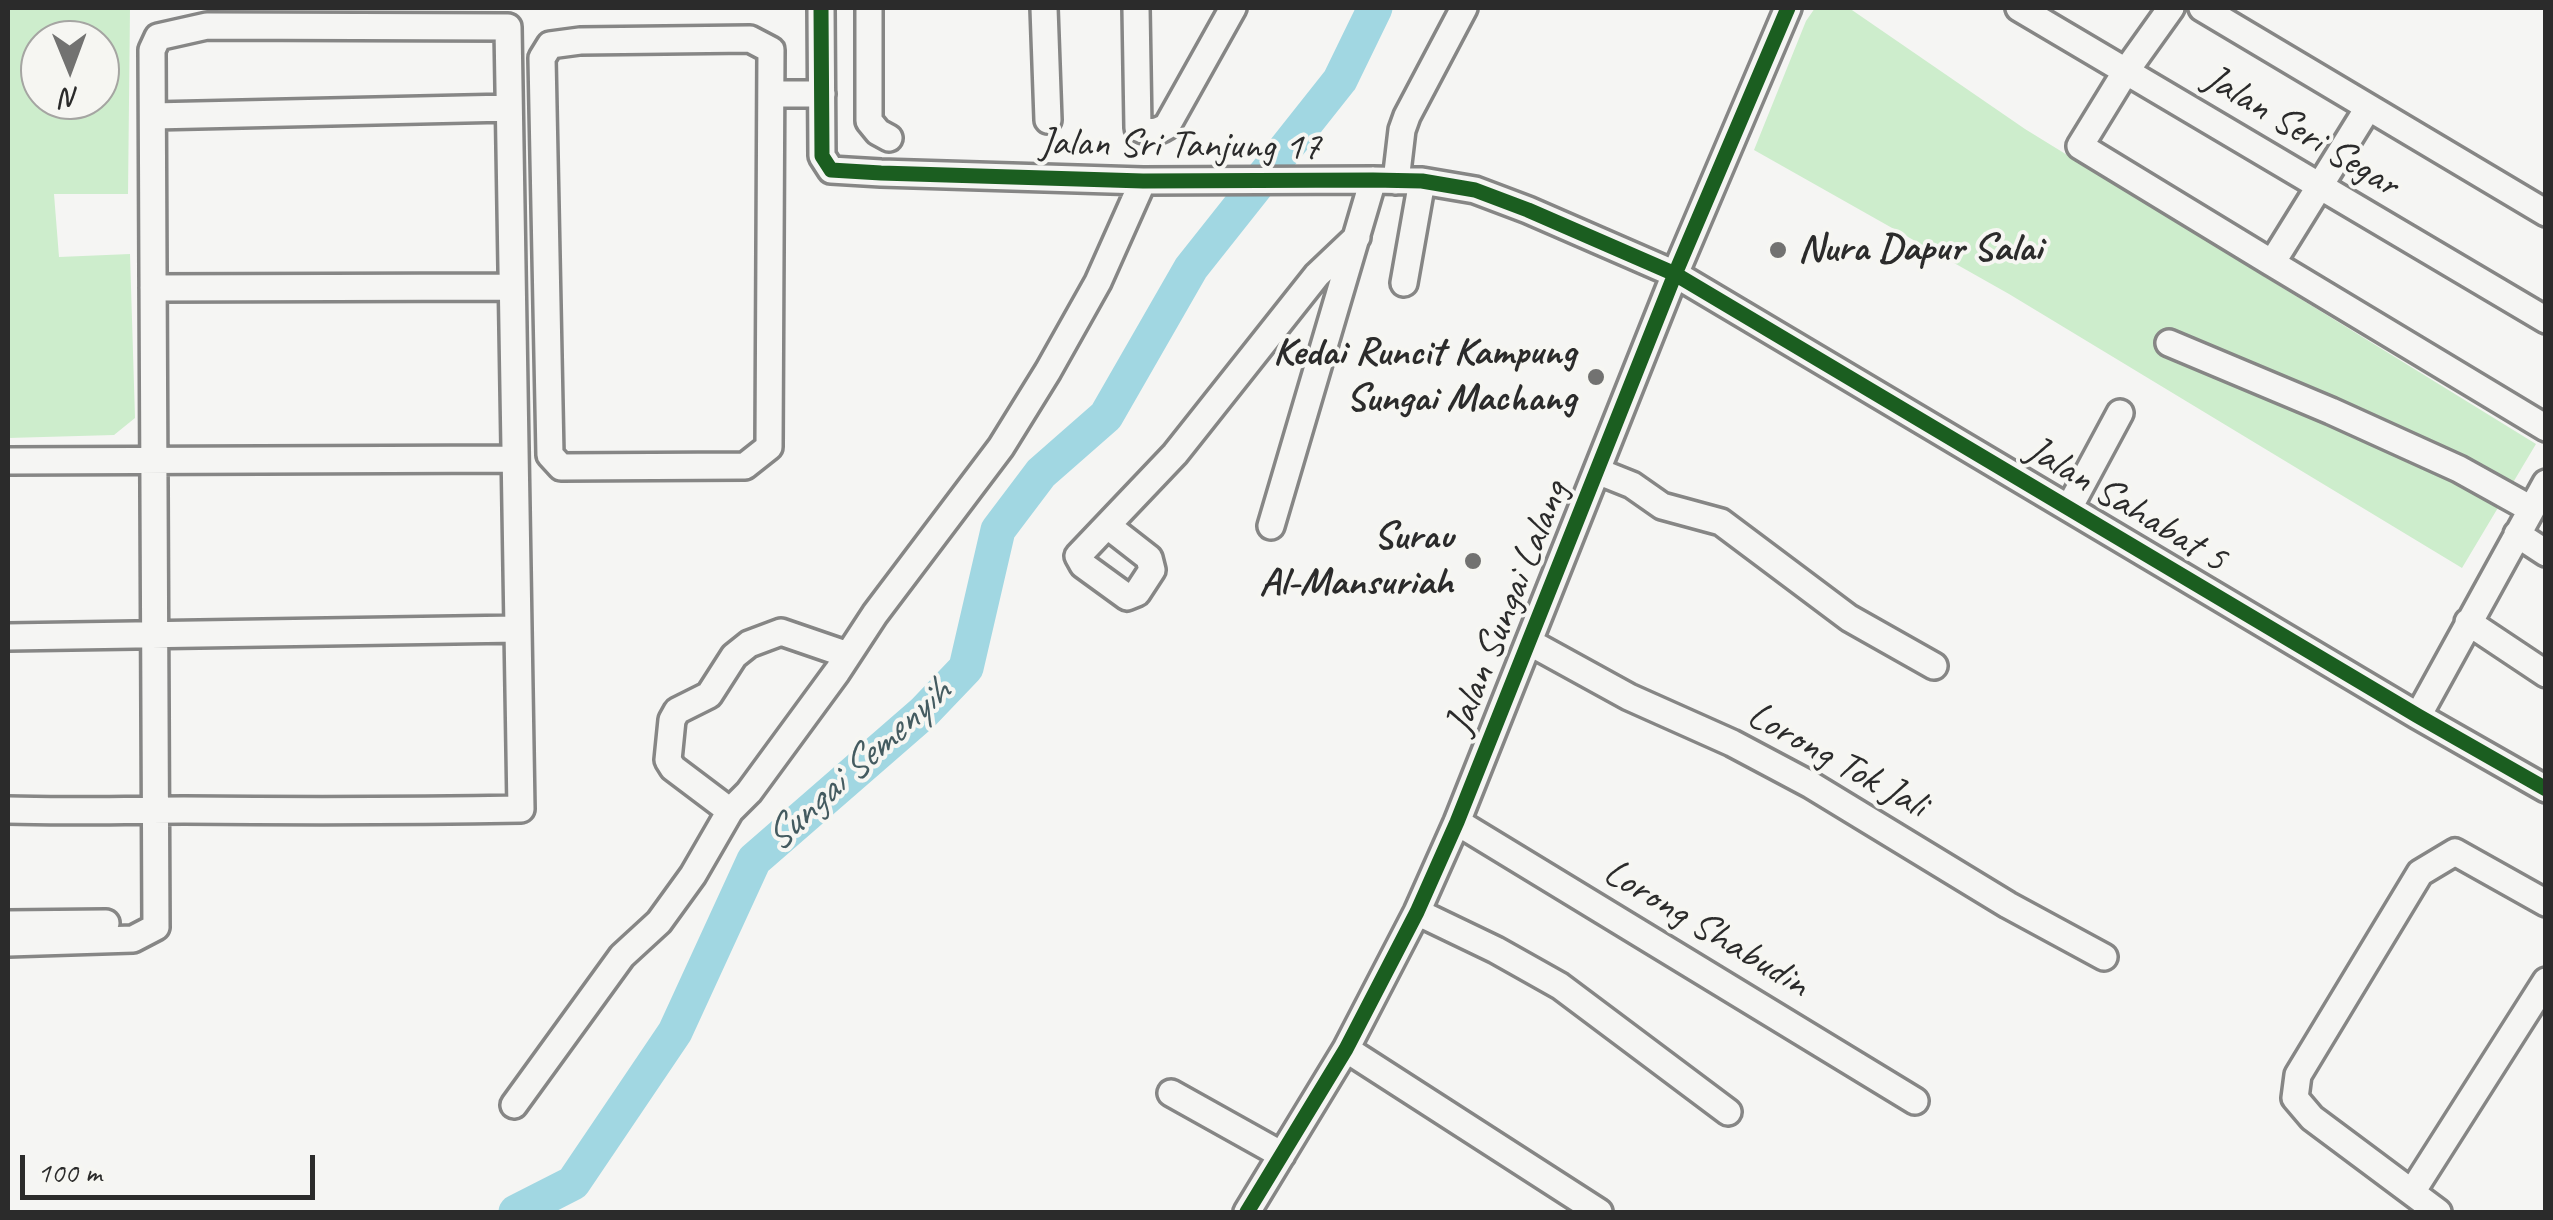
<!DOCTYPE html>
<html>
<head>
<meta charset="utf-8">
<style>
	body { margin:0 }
	#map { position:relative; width:2553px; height:1220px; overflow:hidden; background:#f5f5f3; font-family:Caveat,sans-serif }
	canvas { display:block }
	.frame { position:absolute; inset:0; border:10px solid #2b2b2b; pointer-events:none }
	.north { position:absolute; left:20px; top:20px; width:100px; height:100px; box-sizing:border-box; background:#f6f6f2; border:2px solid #a5a5a2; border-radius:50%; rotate:179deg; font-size:28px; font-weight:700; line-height:40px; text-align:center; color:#2b2b2b }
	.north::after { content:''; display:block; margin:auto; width:35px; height:45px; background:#727271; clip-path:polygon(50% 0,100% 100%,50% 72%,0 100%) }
	.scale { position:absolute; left:20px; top:1155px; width:295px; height:45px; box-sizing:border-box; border:5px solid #2b2b2b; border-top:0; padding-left:12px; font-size:30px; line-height:35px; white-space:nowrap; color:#2b2b2b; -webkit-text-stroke:8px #f6f6f2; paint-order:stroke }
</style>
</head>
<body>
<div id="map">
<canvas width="2553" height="1220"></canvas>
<div class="frame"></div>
<div class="north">N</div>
<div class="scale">100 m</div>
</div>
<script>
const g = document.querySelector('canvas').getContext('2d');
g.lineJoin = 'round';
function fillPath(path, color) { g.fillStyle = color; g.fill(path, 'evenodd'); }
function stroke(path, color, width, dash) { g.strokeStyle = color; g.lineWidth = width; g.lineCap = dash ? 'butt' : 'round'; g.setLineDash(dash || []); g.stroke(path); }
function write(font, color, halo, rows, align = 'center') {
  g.font = font + ' Caveat,sans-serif'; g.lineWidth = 8; g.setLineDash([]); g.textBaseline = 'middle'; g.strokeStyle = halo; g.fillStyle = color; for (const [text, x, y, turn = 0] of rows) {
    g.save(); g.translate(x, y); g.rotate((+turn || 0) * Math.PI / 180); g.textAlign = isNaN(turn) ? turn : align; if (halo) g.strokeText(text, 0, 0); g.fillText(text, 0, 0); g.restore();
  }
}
fillPath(new Path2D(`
	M8,8H130L128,194H54L59,257L130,254L135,418L114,435L8,438ZM40,40H100V100H40Z
	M1815,8H1849L2025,129L2536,444L2462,568L2009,294L1754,150L1806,21Z`), '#cdedcc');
stroke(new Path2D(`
	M516,1212L573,1183L675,1032L754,860L923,713L966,668L998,530L1041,473L1106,416L1191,268L1340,80L1375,8`), '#a1d7e2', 35);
const minor = new Path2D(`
	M821,8L822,156L831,170L881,173L1143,181L1373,180L1422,181L1475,190L1528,210L1675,274L2418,716L2546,789
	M869,8V121L878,132L889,138
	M1044,8L1048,120
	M1136,8L1138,128C1150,133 1156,133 1167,126L1233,8
	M2019,8L2546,320
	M2171,8L2126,71L2080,146L2272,263L2368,108
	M2202,8L2546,213
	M750,39L771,50L769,447L745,466L561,467L550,455L542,58L550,45L580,41Z
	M771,94H822
	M153,116L509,108
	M1396,181L1402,130L1407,116L1464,8
	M2272,263L2546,428
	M1404,283L1422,181
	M153,288L512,287
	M2169,343L2331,411L2459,469L2531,509
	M8,461L515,459
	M1597,471L1632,485L1662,506L1721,522L1849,618L1934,666
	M2069,508L2120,413
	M1108,526L1149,558L1152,570L1137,593L1127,597L1083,565L1078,556L1175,454L1317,275L1357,237
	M1271,526L1373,180
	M2517,534L2546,553
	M2468,622L2546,674
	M8,637L518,629
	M1529,642L1629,697L1732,743L1811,785L2008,905L2104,957
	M2418,716L2546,483
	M8,810C66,812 125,810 184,810C296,811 408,811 521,809L508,27L207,26L158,37L152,50C153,343 155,635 156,927
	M730,811L673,768L668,760L672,720L677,711L709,695L734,656L749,644L781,632L848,655
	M1457,822L1915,1101
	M1417,912L1496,950L1560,986L1728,1112
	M8,924L106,923
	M8,943L133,939L156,927
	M1346,1049L1599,1212
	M1171,1093L1282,1155
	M514,1105L622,956L659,922L693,875L730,811L749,792L837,672L875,614L1001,447L1048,371L1098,282L1143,181
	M2412,1192L2546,981
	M1247,1212L1346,1049L1417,912L1457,822L1675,274L1788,8
	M2438,1212L2312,1118L2295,1098L2298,1075L2420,873L2455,852L2546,903`);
stroke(minor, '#868685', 32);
stroke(minor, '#f5f5f3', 25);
stroke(new Path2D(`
	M821,8L822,156L831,170L881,173L1143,181L1373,180L1422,181L1475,190L1528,210L1675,274L2418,716L2546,789
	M1247,1212L1346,1049L1417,912L1457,822L1675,274L1788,8`), '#1b5e20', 15);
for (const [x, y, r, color] of [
	[1778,250,10,"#727271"],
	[1596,377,10,"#727271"],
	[1473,561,10,"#727271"]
]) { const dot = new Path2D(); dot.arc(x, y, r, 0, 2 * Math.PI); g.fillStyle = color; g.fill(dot); stroke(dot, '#f6f6f2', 4); }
write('40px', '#2b2b2b', '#f6f6f2', [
	["Jalan Seri Segar",2301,132,31],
	["Jalan Sri Tanjung 17",1180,146,1],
	["Jalan Sahabat 5",2126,505,31],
	["Jalan Sungai Lalang",1508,608,-68],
	["Lorong Tok Jali",1837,761,29],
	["Lorong Shabudin",1706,929,31]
]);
write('bold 40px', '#2b2b2b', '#f6f6f2', [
	["Nura Dapur Salai",1798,250,"left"],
	["Kedai Runcit Kampung",1576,354],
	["Sungai Machang",1576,400],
	["Surau",1453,538],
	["Al-Mansuriah",1453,584]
], 'right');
write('italic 42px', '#445b60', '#f6f6f2', [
	["Sungai Semenyih",858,766,-42]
]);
</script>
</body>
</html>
